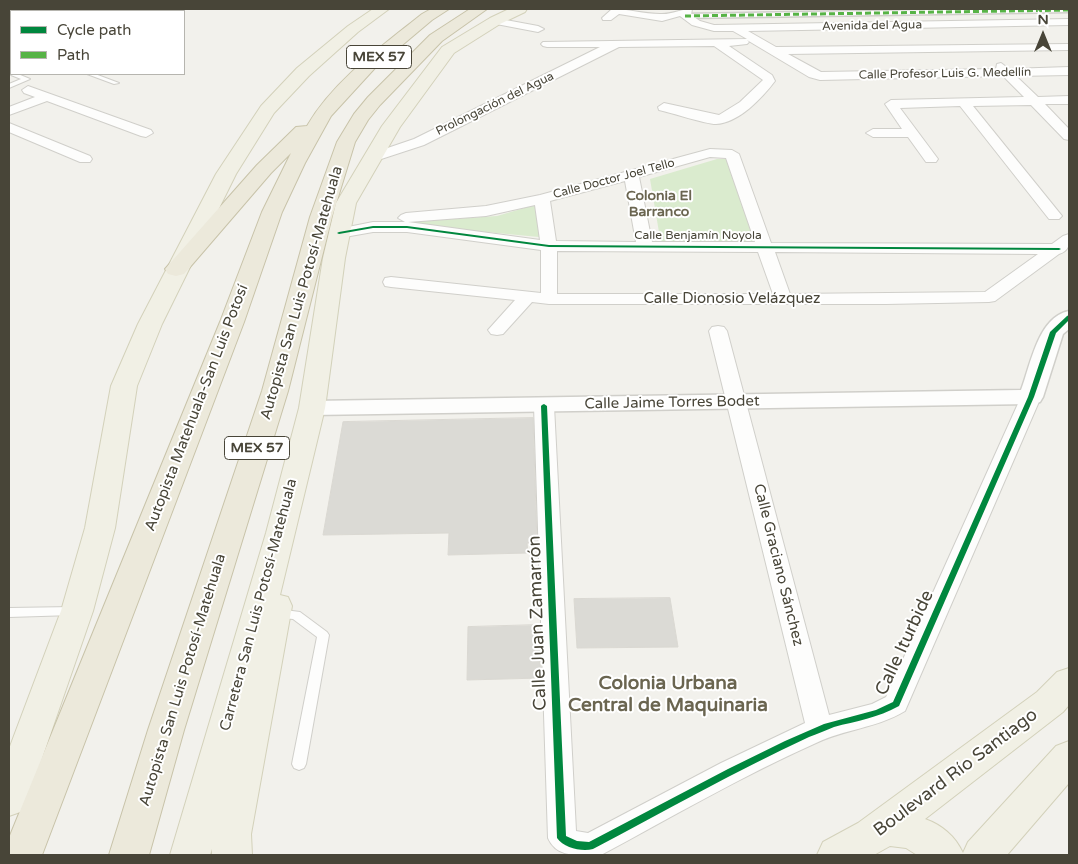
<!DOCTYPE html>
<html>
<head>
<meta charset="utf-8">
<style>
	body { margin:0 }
	#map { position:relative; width:1078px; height:864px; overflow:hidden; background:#f2f1ec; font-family:"Varela Round",sans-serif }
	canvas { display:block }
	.frame { position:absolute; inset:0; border:10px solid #484538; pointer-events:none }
	.legend { position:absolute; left:10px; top:10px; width:175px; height:65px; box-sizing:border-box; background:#fff; border:1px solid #b6b5af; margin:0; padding:6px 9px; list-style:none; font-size:15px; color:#484538 }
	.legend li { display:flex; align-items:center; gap:10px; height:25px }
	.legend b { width:25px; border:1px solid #b6b5af }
	.north { position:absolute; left:1018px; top:10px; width:50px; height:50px; -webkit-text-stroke:4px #fff; paint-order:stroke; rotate:0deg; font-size:14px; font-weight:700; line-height:20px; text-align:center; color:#484538 }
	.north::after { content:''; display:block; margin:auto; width:18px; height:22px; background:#484538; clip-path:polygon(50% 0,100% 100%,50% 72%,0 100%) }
</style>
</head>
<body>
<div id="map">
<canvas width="1078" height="864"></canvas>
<div class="frame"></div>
<ul class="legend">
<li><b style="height:6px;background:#00873e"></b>Cycle path</li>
<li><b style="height:6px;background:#57b346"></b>Path</li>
</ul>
<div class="north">N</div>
</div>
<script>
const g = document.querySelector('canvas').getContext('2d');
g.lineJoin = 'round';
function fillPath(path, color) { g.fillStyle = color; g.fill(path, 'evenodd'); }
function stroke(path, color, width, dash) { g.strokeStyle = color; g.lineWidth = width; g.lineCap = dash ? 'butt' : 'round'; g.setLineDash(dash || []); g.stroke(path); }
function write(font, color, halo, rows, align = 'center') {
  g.font = font + ' "Varela Round",sans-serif'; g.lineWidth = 4; g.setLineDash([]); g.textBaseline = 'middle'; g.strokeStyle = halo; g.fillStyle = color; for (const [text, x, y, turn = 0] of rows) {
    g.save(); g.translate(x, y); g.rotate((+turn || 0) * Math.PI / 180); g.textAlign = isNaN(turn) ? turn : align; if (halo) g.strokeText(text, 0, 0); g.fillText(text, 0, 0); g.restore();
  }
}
fillPath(new Path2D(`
	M717,159H729L754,243L661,244L650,179Z
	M538,204L539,237L422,226L406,222L497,216Z`), '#daebce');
const building = new Path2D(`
	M533,418L537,543H527L528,553L448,555L449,533L323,535L343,422Z
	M670,598L678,647L577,648L574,599Z
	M538,625L541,678L467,680L468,627Z`);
fillPath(building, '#dbdad5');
stroke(building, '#dad8d2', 1);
const service = new Path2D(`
	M176,9H184L180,11H172Z
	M9,42L11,43V47L9,46Z
	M11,73L18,74L30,79L9,88V84L21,79L11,75Z
	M87,74H95L119,83L114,84Z
	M73,607L77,608L79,611L77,614L73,615L9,617V608Z
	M277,609L300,612L327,632L329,635L306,764L304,768L299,770L294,768L292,764L317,637L293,619L273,617L271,614L273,611Z`);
const pedestrian = new Path2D(`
	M993,9H1069V12L685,18L681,16L685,14Z`);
const minor = new Path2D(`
	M17,9H34L33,11H16Z
	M612,9C628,9 644,14 660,14C671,15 681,9 692,9L691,15L700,21L714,25L1069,19V25L748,31L776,47L1069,44V50L788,54L821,72L996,69L997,64L1001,63L1009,69L1069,67V75L1016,76L1038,97L1069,96V104H1045L1069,129V140L1064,139L1031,105L973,106L1062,216L1059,219H1049L960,106L900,108L938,159L936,162H926L908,137H873L866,133L873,129H902L885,104L891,100L1024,97L1003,76L820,80L809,77L747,40L749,42L747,44L729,46L772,75L775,81C763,97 739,123 716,124C705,124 673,113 659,110L658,107L664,103L719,115L740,102L763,80L714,46L619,47L424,145L372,162L365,158L367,155L414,139L600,47H547L543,46L541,44L543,42L747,39L733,31H714L692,25L680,16L662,21L619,14L611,20H603L602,18Z
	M495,18L538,26L544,29L538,32L491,23L489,21Z
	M28,86L151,130L153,133L146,137L141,136L47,101L9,115V107L35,97L24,93L22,90Z
	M9,123L90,156L92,159L90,162H80L9,132Z
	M710,149L732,150L739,154L771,243L1052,244L1063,236L1069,234C1070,244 1069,251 1059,254L995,301L989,302L886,304H549L532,302L503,334L497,335L491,334L488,330L515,300L391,287L385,286L383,282L385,278L391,277L541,293V250L407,232H373L339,238L333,236L331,233L333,230L373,222H405L398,218L401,215L406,213L486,206L540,195ZM710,157L726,158L755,242H652L639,177ZM625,181L636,242L556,241L550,201ZM535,205L540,240L408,222L486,216ZM557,251L758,252L773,294H557ZM775,252L1038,254L985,292L790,294Z
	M718,326L724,327L727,331L829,715L872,704L886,697L1021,397L1024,393L1031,391L1038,393L1041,397L905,711C877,728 845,729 816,743C742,776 672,817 601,855C580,855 557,859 548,838L534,406L537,402L544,400L551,402L554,406L576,831L588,833L721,763L805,723L709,331L712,327Z`);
const tertiary = new Path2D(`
	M43,9H63L61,11H41Z
	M9,25H11V34H9Z
	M1069,311V329L1063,334L1043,397L1040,402L1031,404L312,415L303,413L300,408L303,403L312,401L1021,390C1031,364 1038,317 1069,311Z`);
const primary = new Path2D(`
	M373,9H389L358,32L309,76L274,113L236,174L162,324L137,386L115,528L93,611L28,799L23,811L9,816V749L61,611L85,528L111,386L138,324L216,174L261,106L297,68L348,26Z
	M509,9H527L525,12L500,24L454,53L400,127L356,203L345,258L325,408L280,595L288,597L292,606L251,834L252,855H212V849L210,855H170L266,533L299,408L323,258L336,203L382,126L442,47L490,18Z
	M1069,668V705L1063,712L925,819C942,825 955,836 963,853L968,842L1056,746L1069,741V783L1007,855H917L906,848L890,846L874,855H817L823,842L858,823L1037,692L1057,672Z`);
const motorway = new Path2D(`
	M431,9H449L432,20L375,68L331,116L305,163L282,212L244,322L42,855H9V838L220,322L262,212L291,153L271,173L184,274L176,276L168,274L165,269L257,165L296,127L307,126C333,81 382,46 422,14Z
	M470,9H487L442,41L380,105L368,120L355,142L332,217L288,391L184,730L149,855H109L148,730L262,391L310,217L337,142L354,114L368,97L430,35Z`);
stroke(service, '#d0cfca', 2);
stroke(pedestrian, '#d0cfca', 3);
stroke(minor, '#d0cfca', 2);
stroke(tertiary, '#d0cfca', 3);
stroke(primary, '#d3d1ba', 2);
stroke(motorway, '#c8c3a9', 2);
fillPath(service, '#fdfdfc');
fillPath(pedestrian, '#fdfdfc');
fillPath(minor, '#fdfdfc');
fillPath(tertiary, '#fdfdfc');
fillPath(primary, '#f1f0e5');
fillPath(motorway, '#ece9db');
stroke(new Path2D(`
	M685,16L1069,10`), '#57b346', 3, [6, 3]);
fillPath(new Path2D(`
	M373,226H407L549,245L1059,248L1061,249L1059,250L549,247L407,228H373L339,234L337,233L339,232Z
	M1069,315V320L1056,333L1034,397L899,706C878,718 856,721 834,727C826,730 818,734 809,737C736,771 665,811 593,849C582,852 564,848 557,838L541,406L542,405L544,404L547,406L566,836L577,841L589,842L728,769L785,741L824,724L876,710L893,702L1028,397L1050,332L1067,316Z`), '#00873e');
write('12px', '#484538', '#fff', [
	["Avenida del Agua",872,26,-1],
	["Calle Profesor Luis G. Medellín",945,74,-1],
	["Prolongación del Agua",495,104,-26],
	["Calle Doctor Joel Tello",614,179,-15],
	["Calle Benjamín Noyola",698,236]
]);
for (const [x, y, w] of [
	[379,57,65],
	[257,448,65]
]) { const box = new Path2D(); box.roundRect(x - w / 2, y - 11.5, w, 23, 4); g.fillStyle = '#fff'; g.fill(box); stroke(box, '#484538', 1); }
write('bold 14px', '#484538', null, [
	["MEX 57",379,57],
	["MEX 57",257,448]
]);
write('bold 14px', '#6a6550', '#fff', [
	["Colonia El",659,196],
	["Barranco",659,212]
]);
write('15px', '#484538', '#fff', [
	["Autopista San Luis Potosí-Matehuala",302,293,-74],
	["Calle Dionosio Velázquez",732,299],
	["Calle Jaime Torres Bodet",672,403,-1],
	["Autopista Matehuala-San Luis Potosí",197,408,-69],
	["Calle Graciano Sánchez",778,565,76],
	["Carretera San Luis Potosí-Matehuala",259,605,-75],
	["Autopista San Luis Potosí-Matehuala",183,680,-73]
]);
write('18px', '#484538', '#fff', [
	["Calle Juan Zamarrón",538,623,-92],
	["Calle Iturbide",905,643,-65],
	["Boulevard Río Santiago",956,773,-37]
]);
write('bold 19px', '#6a6550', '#fff', [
	["Colonia Urbana",668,684],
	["Central de Maquinaria",668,706]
]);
</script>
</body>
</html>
